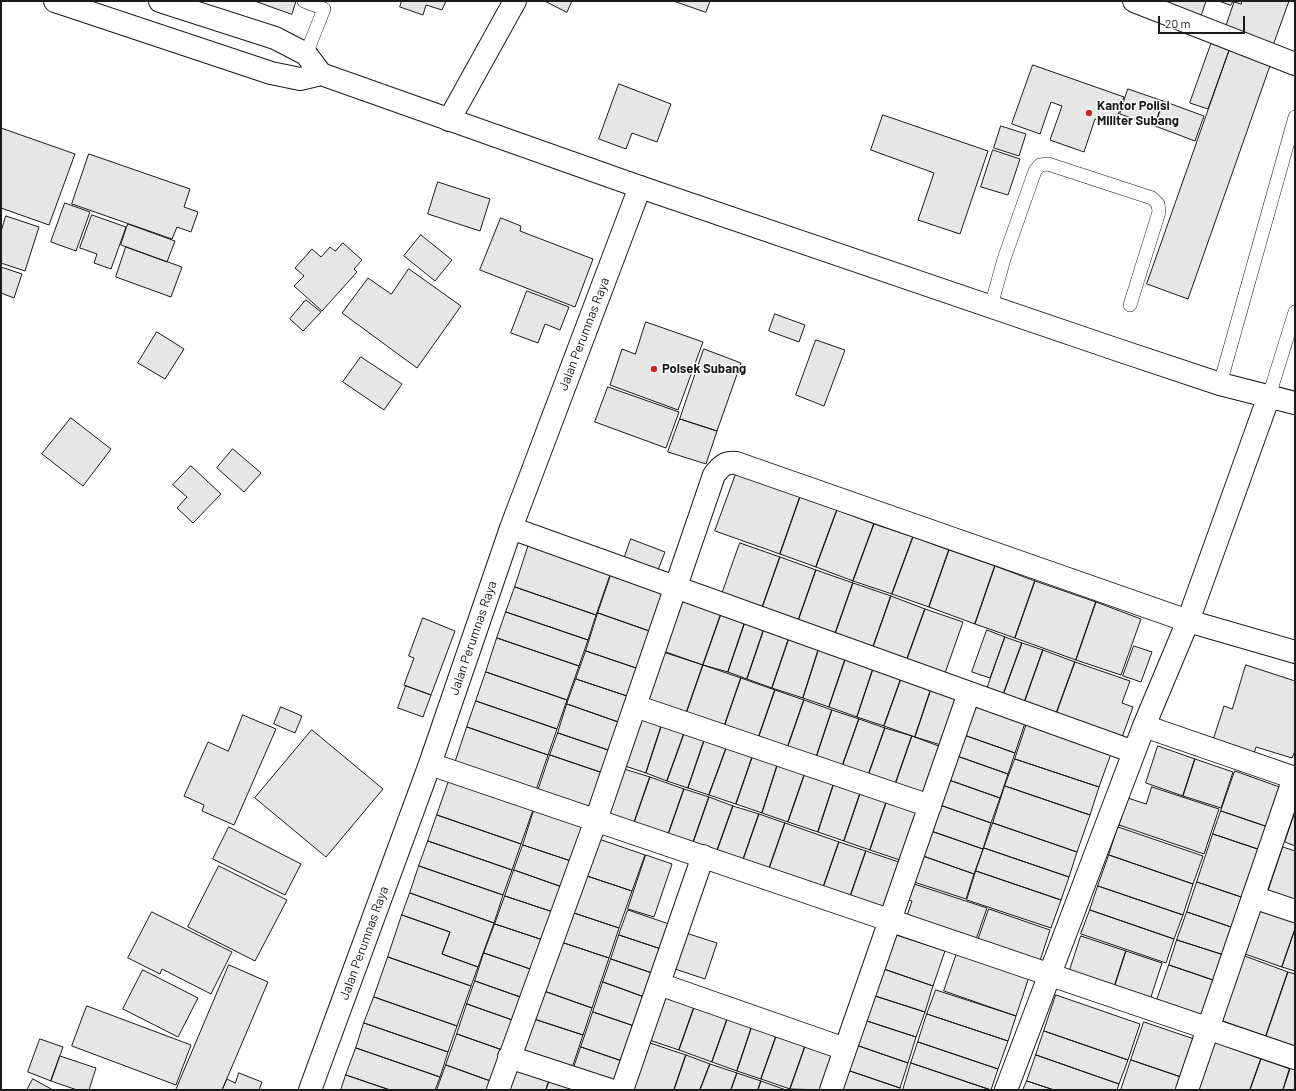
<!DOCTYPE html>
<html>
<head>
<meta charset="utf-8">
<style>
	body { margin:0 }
	#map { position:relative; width:1296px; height:1091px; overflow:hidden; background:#fff; font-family:Barlow,sans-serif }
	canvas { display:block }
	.frame { position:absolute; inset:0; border:2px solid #1a1a1a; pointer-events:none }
	.scale { position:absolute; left:1158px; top:16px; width:87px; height:18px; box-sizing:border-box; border:2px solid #1a1a1a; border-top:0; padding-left:5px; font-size:12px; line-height:14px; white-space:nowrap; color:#1a1a1a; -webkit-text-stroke:3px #fff; paint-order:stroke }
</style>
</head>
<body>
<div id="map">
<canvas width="1296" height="1091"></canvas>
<div class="frame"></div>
<div class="scale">20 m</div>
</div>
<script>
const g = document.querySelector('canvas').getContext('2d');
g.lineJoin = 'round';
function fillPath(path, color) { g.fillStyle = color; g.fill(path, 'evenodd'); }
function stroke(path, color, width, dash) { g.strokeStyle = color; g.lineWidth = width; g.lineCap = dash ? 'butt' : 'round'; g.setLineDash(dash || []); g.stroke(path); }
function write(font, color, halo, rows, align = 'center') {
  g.font = font + ' Barlow,sans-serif'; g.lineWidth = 3; g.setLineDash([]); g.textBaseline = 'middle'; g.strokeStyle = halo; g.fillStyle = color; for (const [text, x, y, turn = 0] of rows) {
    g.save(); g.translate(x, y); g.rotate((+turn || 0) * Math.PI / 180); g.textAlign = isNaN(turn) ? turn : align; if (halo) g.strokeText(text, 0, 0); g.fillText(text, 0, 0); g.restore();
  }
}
const building = new Path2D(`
	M255,1H296L292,14Z
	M402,1H446L442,10L426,5L423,15L400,7Z
	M545,1H572L567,12Z
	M674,1H710L706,12Z
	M1170,1H1206L1201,16L1169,5Z
	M1219,1H1233L1231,5Z
	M1242,1H1289L1271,51L1223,34L1234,2L1241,4Z
	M1214,36L1232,42L1208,109L1190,103Z
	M1231,46L1272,60L1188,299L1147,284Z
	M1033,65L1124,97L1114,126L1095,119L1084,152L1050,140L1062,106L1051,102L1040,134L1012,124Z
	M619,84L671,104L657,142L632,133L626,149L599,139Z
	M1128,89L1163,101L1155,126L1120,114Z
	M1163,101L1204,116L1195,141L1155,126Z
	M883,115L988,151L960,234L918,220L934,173L871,150Z
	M1001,126L1026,134L1019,156L994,148Z
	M1,128L75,154L49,225L1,208Z
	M993,150L1020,159L1008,195L981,187Z
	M89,154L190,189L184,207L198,212L191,232L177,227L172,239L72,204Z
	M438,182L490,199L480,231L428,214Z
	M65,203L90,212L76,251L51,242Z
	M92,215L126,227L111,269L94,263L97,254L80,248Z
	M6,216L39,227L25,271L1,263V232Z
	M501,218L521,226L520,231L593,259L575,307L480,270Z
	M128,224L175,241L167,262L121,245Z
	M421,235L452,260L435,281L404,256Z
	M343,243L362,260L354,269L357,272L322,311L294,286L304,276L295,268L312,249L321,257L330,247L335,251Z
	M126,247L182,267L171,297L116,277Z
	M1,267L22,274L14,298L1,293Z
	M409,269L461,306L417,368L342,313L368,278L391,294Z
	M527,291L569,307L560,330L545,324L538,343L511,333Z
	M306,300L321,312L303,331L290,319Z
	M775,314L805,325L799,342L769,331Z
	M646,322L703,342L678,410L610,385L622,349L635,354Z
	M157,332L184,349L165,379L138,363Z
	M816,340L845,350L824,406L796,395Z
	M704,349L741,363L717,431L680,419Z
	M361,357L402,384L384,410L343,382Z
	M608,387L679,412L666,448L595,422Z
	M71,418L111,449L83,486L42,454Z
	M680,419L717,431L706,464L668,452Z
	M233,449L261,473L244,492L217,468Z
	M191,466L221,494L193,523L177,508L187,497L173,485Z
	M736,474L800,497L780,554L715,531Z
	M800,497L837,510L816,567L780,554Z
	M837,510L874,524L853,581L816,567Z
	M874,524L913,537L892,594L853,581Z
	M913,537L949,550L929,607L892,594Z
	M631,539L665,552L656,575L623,562Z
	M740,543L780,557L761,611L721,597Z
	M529,544L611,572L596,615L515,587Z
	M949,550L995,566L975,624L929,607Z
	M780,557L816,570L797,624L761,611Z
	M995,566L1035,581L1015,638L975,624Z
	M816,570L853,583L834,637L797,624Z
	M612,572L669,591L655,633L598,613Z
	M1035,581L1096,602L1076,660L1015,638Z
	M853,583L891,596L872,650L834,637Z
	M515,587L596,615L588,640L506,612Z
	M891,596L925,609L906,662L872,650Z
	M681,600L721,614L703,665L663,651Z
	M1096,602L1141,619L1121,675L1076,660Z
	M925,609L963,622L944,676L906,662Z
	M506,612L588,640L579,666L497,638Z
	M598,613L655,633L642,670L586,651Z
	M721,614L745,622L728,672L703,665Z
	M423,618L455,631L431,695L404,685L414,658L409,656Z
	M745,622L764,629L747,679L728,672Z
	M764,629L789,638L772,688L747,679Z
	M987,630L1005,637L990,678L972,672Z
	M1005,637L1022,643L1002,698L986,692Z
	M497,638L579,666L567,700L486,672Z
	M789,638L819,648L803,698L772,688Z
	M1022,643L1043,650L1023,706L1002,698Z
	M1134,646L1152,652L1141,682L1123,676Z
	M819,648L846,657L829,707L803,698Z
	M1043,650L1075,662L1055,717L1023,706Z
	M586,651L642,670L633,698L576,679Z
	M663,652L703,665L686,714L646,701Z
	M846,657L874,666L857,717L829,707Z
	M1075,662L1130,681L1122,703L1133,707L1121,740L1055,717Z
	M703,665L741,678L724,727L686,714Z
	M1246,665L1295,681V751L1292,758L1256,747L1253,757L1212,743L1224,706L1232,709Z
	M874,666L902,676L884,726L857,717Z
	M486,672L567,700L557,729L476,701Z
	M902,676L932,686L915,737L884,726Z
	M741,678L775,690L758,739L724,727Z
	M576,679L633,698L624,724L567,704Z
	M406,686L431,695L423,717L398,708Z
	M932,686L962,696L944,746L915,737Z
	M775,690L804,700L787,749L758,739Z
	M804,700L832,710L816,758L787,749Z
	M476,701L557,729L548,755L467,727Z
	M975,703L1026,720L1015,753L964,735Z
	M567,704L624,724L614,752L558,733Z
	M281,707L302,716L295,733L274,724Z
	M832,710L859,719L842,767L816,758Z
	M243,715L276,729L234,825L202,811L204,805L184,796L208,742L228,751Z
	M639,716L662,724L646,773L622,765Z
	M859,719L885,728L868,776L842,767Z
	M1027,723L1112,751L1099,787L1015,759Z
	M662,724L685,731L667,781L646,773Z
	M467,727L548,755L536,790L455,763Z
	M885,728L912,736L895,785L868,776Z
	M312,730L383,789L326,857L255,798Z
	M685,731L705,738L688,788L667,781Z
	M558,733L614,752L606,774L550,755Z
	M964,735L1015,753L1008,774L957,756Z
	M912,736L944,748L928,796L895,785Z
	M705,738L727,746L709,795L688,788Z
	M727,746L753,755L736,804L709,795Z
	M1158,746L1195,759L1183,796L1146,783Z
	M550,755L606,774L594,810L538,791Z
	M753,755L778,763L762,813L736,804Z
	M957,756L1008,774L1000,798L949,780Z
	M1015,759L1099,787L1090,815L1005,786Z
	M1195,759L1233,772L1221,808L1183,796Z
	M778,763L805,773L788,822L762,813Z
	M621,768L650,777L634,823L606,814Z
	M1235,771L1285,789L1271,828L1221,811Z
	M805,773L834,783L818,832L788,822Z
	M650,777L684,789L668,835L634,823Z
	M450,778L534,807L521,844L437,815Z
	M949,780L1000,798L991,823L940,805Z
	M834,783L861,791L844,841L818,832Z
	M1005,786L1090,815L1077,852L993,823Z
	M1152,787L1219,809L1204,854L1119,825L1128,798L1146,804Z
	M684,789L709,797L693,843L668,835Z
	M861,791L887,800L870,850L844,841Z
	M709,797L733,806L717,851L693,843Z
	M887,800L920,811L903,861L870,850Z
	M940,805L991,823L983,849L931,831Z
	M733,806L759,814L743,860L717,851Z
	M535,807L587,825L574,862L523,845Z
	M1221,811L1271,828L1263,851L1213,834Z
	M1295,812V846L1285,842Z
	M759,814L785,823L769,869L743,860Z
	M437,815L521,844L512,870L428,841Z
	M785,823L839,842L823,888L769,869Z
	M993,823L1077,852L1069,877L984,848Z
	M229,827L301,864L285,895L213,859Z
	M1118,827L1203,856L1193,884L1109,855Z
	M931,831L983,849L974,874L923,856Z
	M1213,834L1261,850L1244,898L1197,882Z
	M596,838L645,855L632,891L584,875Z
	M428,841L512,870L503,895L419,866Z
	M839,842L866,851L850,897L823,888Z
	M523,845L574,862L565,888L514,870Z
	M1283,847L1295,851V901L1268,892Z
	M984,848L1069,877L1061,900L976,871Z
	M866,851L902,863L886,909L850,897Z
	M646,855L672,864L654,917L628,909Z
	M1109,855L1193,884L1183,915L1098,886Z
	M923,856L974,874L966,899L914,882Z
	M219,866L287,900L255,961L188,927Z
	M419,866L503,895L494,923L410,893Z
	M514,870L565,888L556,913L505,896Z
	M976,871L1061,900L1051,928L967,900Z
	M584,875L632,891L619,928L571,912Z
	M1197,882L1244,898L1234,928L1187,912Z
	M911,883L987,908L974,945L905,922L912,901L906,899Z
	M1098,886L1183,915L1174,939L1090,910Z
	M410,893L494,923L478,967L442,954L450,932L402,915Z
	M505,896L556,913L546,941L495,924Z
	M1262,904L1295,915V929L1282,967L1245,954Z
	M989,909L1050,930L1038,967L976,946Z
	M628,910L672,925L664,950L619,935Z
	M1090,910L1174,939L1166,963L1081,934Z
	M152,912L232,952L211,994L162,969L160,974L128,958Z
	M571,912L619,928L609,958L561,942Z
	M1187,912L1234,928L1224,955L1177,940Z
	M402,915L450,932L442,954L478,967L471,986L388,957Z
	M495,924L546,941L536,971L484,953Z
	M1295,929V971L1282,967Z
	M686,933L717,943L705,979L675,969Z
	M893,934L945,951L933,986L881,968Z
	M619,935L664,950L655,974L611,959Z
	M1081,936L1126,951L1113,991L1068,976Z
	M1177,940L1224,955L1216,981L1169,965Z
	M561,942L609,958L592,1008L544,991Z
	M1126,951L1162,963L1149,1003L1113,991Z
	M484,953L536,971L526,999L475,981Z
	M957,953L1029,977L1016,1016L944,991Z
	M1242,955L1288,972L1266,1036L1220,1020Z
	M388,957L471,986L457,1026L374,997Z
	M611,959L655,974L647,998L603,982Z
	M229,965L268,982L222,1090H176Z
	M1169,965L1216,981L1203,1019L1156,1003Z
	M881,968L933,986L925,1012L872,995Z
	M143,970L198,998L178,1037L123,1009Z
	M1288,972L1295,974V1046L1266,1036Z
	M475,981L526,999L518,1022L467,1004Z
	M603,982L647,998L637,1027L593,1012Z
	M936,990L1016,1016L1008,1041L927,1014Z
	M544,991L592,1008L583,1035L534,1019Z
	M662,991L696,1002L679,1050L646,1039Z
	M872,995L925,1012L916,1037L864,1020Z
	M1056,995L1140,1024L1128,1060L1044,1031Z
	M374,997L457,1026L448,1052L364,1023Z
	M696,1002L729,1014L712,1062L679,1050Z
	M467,1004L518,1022L508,1052L457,1034Z
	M87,1006L191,1045L176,1085L72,1046Z
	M593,1012L637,1027L625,1062L581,1047Z
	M729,1014L753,1023L737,1071L712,1062Z
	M927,1014L1008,1041L998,1069L918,1042Z
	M534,1019L583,1035L571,1071L522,1055Z
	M864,1020L916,1037L908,1063L856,1045Z
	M1144,1022L1200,1041L1187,1079L1131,1060Z
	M364,1023L448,1052L440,1077L356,1048Z
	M753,1023L778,1031L761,1079L737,1071Z
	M778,1031L807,1041L790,1089L761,1079Z
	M1044,1031L1128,1060L1119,1084L1036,1055Z
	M457,1034L508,1052L496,1083L446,1065Z
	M40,1039L63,1047L51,1081L28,1072Z
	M807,1041L839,1053L826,1090L790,1089Z
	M647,1042L686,1055L674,1090H635L630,1088Z
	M918,1042L998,1069L991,1090L911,1063Z
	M1213,1042L1261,1059L1250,1090H1197Z
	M856,1045L908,1063L900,1088L847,1070Z
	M581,1047L625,1062L616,1088L572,1073Z
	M356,1048L440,1077L435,1090H390L346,1075Z
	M686,1055L710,1064L700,1090H674Z
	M1036,1055L1119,1084L1117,1090H1054L1027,1081Z
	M60,1056L96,1068L89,1090H77L51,1081Z
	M1261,1059L1290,1069L1283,1090H1250Z
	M1131,1060L1187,1079L1183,1090H1121Z
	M911,1063L991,1090H903Z
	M710,1064L737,1073L731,1090H700Z
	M446,1065L496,1083L494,1090H437Z
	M516,1066L550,1078L546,1090H508Z
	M1290,1068L1295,1070V1090H1283Z
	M847,1070L900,1088L899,1090H841Z
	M239,1073L262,1082L259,1090H222L227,1079L235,1083Z
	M737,1073L761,1081L758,1090H731Z
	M346,1075L390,1090H341Z
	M550,1078L577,1090H546Z
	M33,1079L53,1090H27Z
	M761,1081L786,1090H758Z
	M1027,1081L1054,1090H1023Z`);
fillPath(building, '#e6e6e6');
stroke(building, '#1a1a1a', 1);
const service = new Path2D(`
	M304,1L324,9L306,54
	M991,306L1004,259L1035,171L1040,165L1048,164L1152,198L1158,204L1159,212L1130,305
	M1220,384L1295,117
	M1269,396L1295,312`);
const minor = new Path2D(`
	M1134,1L1295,64
	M449,120L515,1
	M511,528L1134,752
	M635,706L930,806
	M1144,726L1295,778
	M430,764L1295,1058
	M1253,897L1295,911
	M659,984L845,1049
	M509,1057L610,1090
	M310,1090L430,764L511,528L640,187
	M498,1090L596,820L714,475C721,466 725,462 736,463L1188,621L1295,652
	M622,1090L703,856
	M831,1090L969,693
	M1006,1090L1144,726L1188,621L1269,396
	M1187,1090L1294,778`);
const tertiary = new Path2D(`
	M55,1L271,73L300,79L321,74L640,187L1118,350L1220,384L1295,403
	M160,1L275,38L306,54L321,74`);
stroke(service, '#1a1a1a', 14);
stroke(minor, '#1a1a1a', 24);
stroke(tertiary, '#1a1a1a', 24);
stroke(service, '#fff', 13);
stroke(minor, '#fff', 22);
stroke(tertiary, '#fff', 22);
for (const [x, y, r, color] of [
	[1089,113,4,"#c62828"],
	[654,369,4,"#c62828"]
]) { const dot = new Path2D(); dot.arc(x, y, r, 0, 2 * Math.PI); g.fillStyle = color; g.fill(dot); stroke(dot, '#fff', 1.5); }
write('bold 13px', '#1a1a1a', '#fff', [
	["Kantor Polisi",1097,106],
	["Militer Subang",1097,121],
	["Polsek Subang",662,369]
], 'left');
write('13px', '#1a1a1a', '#fff', [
	["Jalan Perumnas Raya",584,334,-69],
	["Jalan Perumnas Raya",473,638,-71],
	["Jalan Perumnas Raya",364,943,-70]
]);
</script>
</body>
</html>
